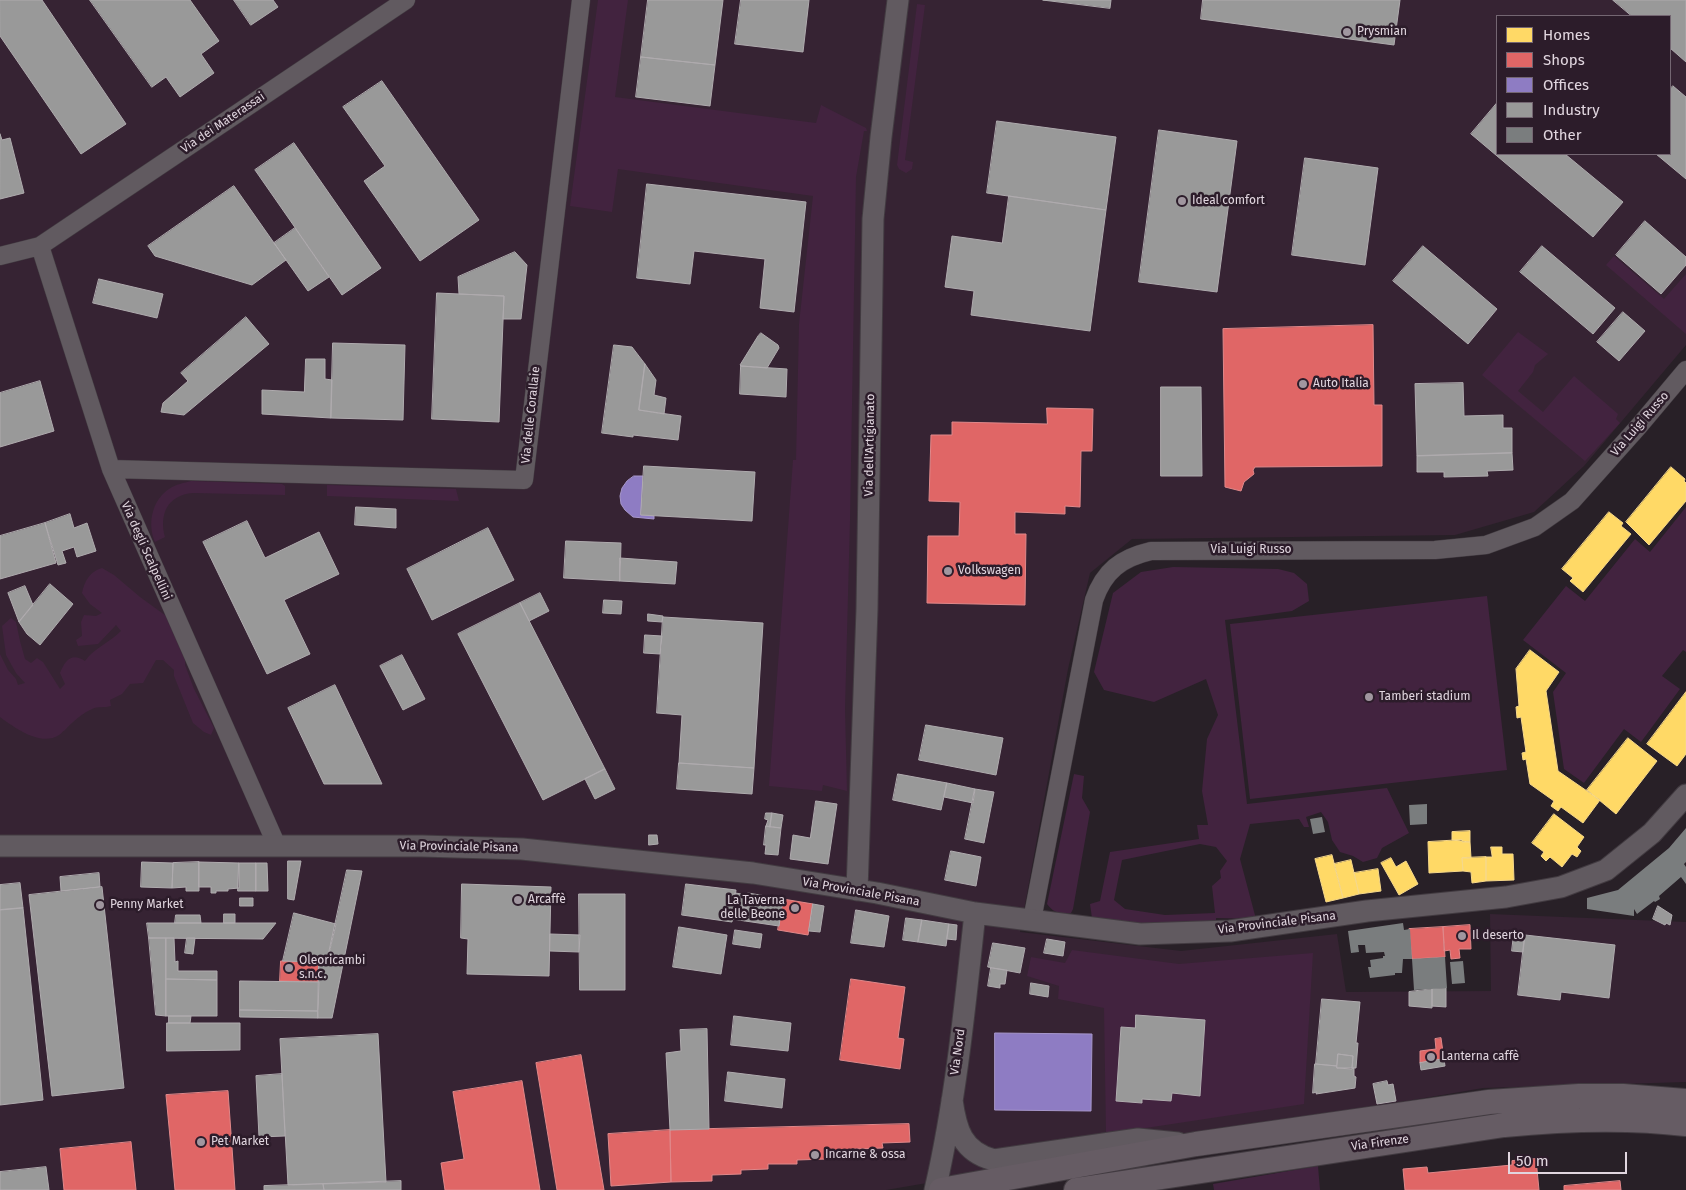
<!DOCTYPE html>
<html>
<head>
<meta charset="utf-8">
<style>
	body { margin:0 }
	#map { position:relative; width:1686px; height:1190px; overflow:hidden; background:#282027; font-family:"Fira Sans",sans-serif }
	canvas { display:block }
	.legend { position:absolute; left:1496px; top:15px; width:175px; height:140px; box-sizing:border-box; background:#2c1c2a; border:1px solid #746672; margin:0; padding:6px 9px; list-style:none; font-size:15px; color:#e1d6df }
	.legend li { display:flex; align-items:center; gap:10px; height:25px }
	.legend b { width:25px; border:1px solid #746672 }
	.scale { position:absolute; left:1508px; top:1152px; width:119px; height:22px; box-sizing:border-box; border:2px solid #e1d6df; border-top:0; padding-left:6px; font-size:15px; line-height:18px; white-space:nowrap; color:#e1d6df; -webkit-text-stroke:4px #2c1c2a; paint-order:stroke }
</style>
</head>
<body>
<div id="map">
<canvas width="1686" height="1190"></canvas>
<ul class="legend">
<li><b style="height:14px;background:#ffd966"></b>Homes</li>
<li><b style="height:14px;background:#e06666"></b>Shops</li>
<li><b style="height:14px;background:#8e7cc3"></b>Offices</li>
<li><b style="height:14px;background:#999"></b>Industry</li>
<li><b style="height:14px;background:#7a7d7e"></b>Other</li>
</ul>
<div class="scale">50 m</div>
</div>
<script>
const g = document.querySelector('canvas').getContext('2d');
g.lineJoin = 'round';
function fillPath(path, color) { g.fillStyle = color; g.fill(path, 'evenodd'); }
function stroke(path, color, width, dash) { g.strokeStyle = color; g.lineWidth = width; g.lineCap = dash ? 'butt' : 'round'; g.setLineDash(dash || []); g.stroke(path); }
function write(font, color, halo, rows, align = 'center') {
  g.font = font + ' "Fira Sans",sans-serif'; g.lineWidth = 5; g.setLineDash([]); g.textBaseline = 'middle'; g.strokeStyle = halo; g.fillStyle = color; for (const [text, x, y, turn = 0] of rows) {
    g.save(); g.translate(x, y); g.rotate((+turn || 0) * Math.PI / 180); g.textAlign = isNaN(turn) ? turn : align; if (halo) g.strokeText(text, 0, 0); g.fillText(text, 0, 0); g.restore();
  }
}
fillPath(new Path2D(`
	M0,0H1686V345L1584,466L1534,512L1455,535L1132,539L1090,573L1068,669L1020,932L1181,951L1337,934L1346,992L1491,991L1490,914L1686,922V1082L1483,1088L886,1190H0ZM1497,16H1670V154H1497Z`), '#362333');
fillPath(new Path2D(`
	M598,0H628L615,97L816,123L821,105L866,128L867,131H864L856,177L850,520L845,709L847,791L823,785L822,791L769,786L793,460H796L799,324L813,196L618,169L612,212L570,206Z
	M917,4L925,5L905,160L913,162L912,169L906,173L899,169L897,165Z
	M1614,256L1664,299L1686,274V334L1606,265Z
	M1518,332L1548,354L1535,365L1533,372L1518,391L1543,412L1574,376L1618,414L1616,419L1620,423L1585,461L1482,375Z
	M191,481L282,484L285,486V495L193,493C167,495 159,515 165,537L155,542C147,524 152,500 169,489C176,484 184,483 191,481Z
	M327,485L456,489L459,501L327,496Z
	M1686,507V652L1683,650L1662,676L1680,689L1641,742L1624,729L1584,783L1564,769L1553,692L1566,673L1523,640L1566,586L1585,601L1635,539L1650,552Z
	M1173,567L1278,569L1294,573L1307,584L1309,601L1292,611L1225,620L1247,804L1387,788L1409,833L1382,848L1377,858L1363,862L1353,856L1340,852L1332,840L1328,822L1321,812L1306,817L1309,827H1304L1299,819L1250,824L1240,859L1256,919L1216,918V924L1165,927L1092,918L1090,904L1100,901L1110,852L1199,839L1197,825H1208L1202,791L1207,739L1218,715L1206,679L1154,702L1104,690L1094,672L1113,593L1141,572ZM1200,844L1216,847L1227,861L1220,871L1221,878L1212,886L1215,913L1165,915L1125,909L1114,900L1122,860Z
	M102,568L114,575L140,597L173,621L185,658V665L194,689L214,728L211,735L204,732L193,723L174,676V670L163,660H156L143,683L130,684L122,694L110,700L111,706C105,708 98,706 92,709C83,713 72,722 65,730C62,732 62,733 59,735C41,747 15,728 0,717V654L8,670L16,679L18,685L25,683L16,673L6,655L2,626L11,618L16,622L20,641L25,659L31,663L37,658L43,662L60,689L65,684L60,673C65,660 72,652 85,661C93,649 110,642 121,631L116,625L98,644L78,646L76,640L82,636L81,622L84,615L96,616L102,613L90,604L82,593C84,582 90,571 102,568Z
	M1487,596L1507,770L1250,799L1230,624Z
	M1074,774L1084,776L1082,798L1090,812L1073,909L1071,913C1059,914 1054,913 1047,904Z
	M1072,950L1179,964L1313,953L1304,1104L1106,1134L1104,1008L1058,999L1059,986L1027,976L1031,957L1065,963ZM1136,1015L1205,1021L1200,1095L1172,1093L1171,1101L1142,1099V1103L1116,1101L1121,1028H1135Z
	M1318,1166L1320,1190H1214L1213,1184Z`), '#42233f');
const homes = new Path2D(`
	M1671,467L1685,479L1684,481L1686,483V501L1649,545L1626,522Z
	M1609,512L1623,523L1621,526L1631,534L1583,592L1570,581L1573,578L1562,569Z
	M1530,650L1559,672L1546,691L1558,771L1600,800L1583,823L1561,807L1558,811L1551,806L1554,801L1530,784L1526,759L1523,760L1522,753L1526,752L1521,717L1517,718L1516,707L1519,706L1516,669Z
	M1686,692V754L1677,766L1647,744Z
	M1628,738L1657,761L1616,814L1587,790Z
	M1554,814L1584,837L1577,847L1581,851L1577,857L1572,854L1562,867L1550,857L1546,861L1541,856L1544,852L1532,843Z
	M1470,831V842L1452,840V832Z
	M1462,840V842H1470L1471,858H1462L1463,871L1429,873L1428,842Z
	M1491,847H1502V854H1513L1514,880L1486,881V857H1492Z
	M1332,855L1343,898L1326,902L1315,859Z
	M1486,857V881L1472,883L1471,872L1463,871L1462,858Z
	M1391,858L1396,867L1406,861L1418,884L1399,895L1381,863Z
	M1351,860L1359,894L1343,898L1334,864Z
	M1378,869L1381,891L1359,894L1354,873Z`);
fillPath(homes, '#ffd966');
stroke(homes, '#f6d88a', 1);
const shops = new Path2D(`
	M1373,325L1374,405H1382V466L1255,467L1253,470L1254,474L1244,482L1241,491L1225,487L1223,329Z
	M1047,408L1093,409L1092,451H1081L1080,507L1065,506V514L1015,512V534H1026L1025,605L927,603L928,536H959L960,502L929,501L931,435H952V422L1047,424Z
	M783,899L813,904L808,935L778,930Z
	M1470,925L1471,949H1459L1460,958L1451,959L1450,950L1444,951L1443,927Z
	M1443,927L1445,957L1412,959L1409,929Z
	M281,961L319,962V982L280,981Z
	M851,979L905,987L898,1038L904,1039L900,1069L840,1060Z
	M1441,1038L1444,1059L1420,1063V1051L1436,1049L1435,1039Z
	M581,1055L604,1190H557L536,1063Z
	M522,1081L540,1190H445L441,1163L464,1159L453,1092Z
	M228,1091L235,1190H175L166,1095Z
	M909,1124L910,1142L882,1143L883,1148L854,1149V1153L827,1154V1159L797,1160V1164H768V1169L741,1170V1174L712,1175V1181L671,1182L670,1130Z
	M670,1130L671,1182L611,1186L608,1134Z
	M131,1142L136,1190H64L60,1149Z
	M1536,1159L1539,1190H1405L1403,1169L1427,1167L1428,1173L1512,1165V1161Z
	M1620,1181L1621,1190H1564V1186Z`);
fillPath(shops, '#e06666');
stroke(shops, '#e0888a', 1);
const offices = new Path2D(`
	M634,476H643L641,515L654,516V519L633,517L625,510L621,504L620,496L622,488L627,481Z
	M995,1033L1092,1034L1091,1111L995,1110Z`);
fillPath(offices, '#8e7cc3');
stroke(offices, '#a797cb', 1);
const industry = new Path2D(`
	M0,0H42L126,124L81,154L0,36Z
	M90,0H190L219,41L201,54L214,73L180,97L166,77L152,87Z
	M234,0H273L278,7L251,25Z
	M648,0H723L715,65L641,57Z
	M741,0H809L803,52L735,44Z
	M1043,0H1111L1110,8Z
	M1203,0H1400L1394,45L1201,19Z
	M1613,0H1686V62L1670,48V16H1632Z
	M641,57L715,65L710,106L636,97Z
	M382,81L479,220L420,261L364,181L385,166L343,107Z
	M1673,86L1686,97V179L1656,154H1670V89Z
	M1497,103V154H1565L1623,202L1593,237L1471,134Z
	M997,121L1116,137L1106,210L987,193Z
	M1159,130L1237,141L1217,292L1139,282Z
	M0,134L2,140L10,138L24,193L0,199Z
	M294,143L381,268L342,295L255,170Z
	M1305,158L1378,168L1365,265L1292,255Z
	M647,184L806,202L794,312L760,308L765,259L694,251L690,284L637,278Z
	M234,186L286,260L252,285L155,256L148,246Z
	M1009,196L1106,210L1090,331L971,315L974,291L945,287L952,236L1002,243Z
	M1645,221L1686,257V265L1661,294L1616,255Z
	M295,228L329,277L308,291L274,243Z
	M1423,246L1497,309L1468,344L1393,281Z
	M1542,246L1615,308L1593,334L1520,272Z
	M515,252L527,265L521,319H503L504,296L459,294L458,277Z
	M99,279L163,294L157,318L93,303Z
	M437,293L504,296L499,422L432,419Z
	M1623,312L1645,331L1619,361L1597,342Z
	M246,317L269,344L184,415L161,412L163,403L188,381L181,373Z
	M761,333L778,345L779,348L767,368L741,366L740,365L758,336Z
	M333,343L405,345L403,420L331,418Z
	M614,345L632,347L645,364L639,410L681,416L678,440L633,435V437L602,433Z
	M306,359H325V379L332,380L331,418L262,414V390L304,392Z
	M645,364L656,380L654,395L666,398L664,414L639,410Z
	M741,366L787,369L786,397L740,394Z
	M40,381L54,431L0,447V393Z
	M1463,383L1464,416L1503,415V428H1512V453L1417,456L1415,384Z
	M1161,387H1201L1202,476H1161Z
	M1512,453L1513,470L1487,471L1488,476L1444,477V472H1417V456Z
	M644,466L755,472L752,521L641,515Z
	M356,507L396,509V528L355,525Z
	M70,514L74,528L87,523L96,551L77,557L74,547L62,551L66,563L58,565L45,523Z
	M247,521L265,558L319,532L339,574L284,600L310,654L267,674L203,542Z
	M45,523L56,563L0,579V536Z
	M488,528L514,580L432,620L407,569Z
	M566,541L621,543L620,581L564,578Z
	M620,558L677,562L675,584L620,581Z
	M50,584L73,604L40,645L27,634L19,622Z
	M25,586L33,605L19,622L8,593Z
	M540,593L549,611L529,621L520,603Z
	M604,600L622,601L621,614L603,613Z
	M520,603L605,769L543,800L458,634Z
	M648,614L663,616L662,622L648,621Z
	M663,617L763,623L754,768L679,763L682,715L657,713Z
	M645,635L662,636L660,654L644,653Z
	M402,655L425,699L403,710L380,666Z
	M335,685L382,784H324L288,708Z
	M926,725L1003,738L996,775L919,760Z
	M679,763L754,768L752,794L677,789Z
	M605,769L615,789L595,799L585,779Z
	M898,774L947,783L941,810L893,800Z
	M947,783L975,789L973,803L944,797Z
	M975,789L994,792L984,843L965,839Z
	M816,801L837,804L828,864L790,859L793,835L810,838Z
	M766,813H772L770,827L766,826L768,820L765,819Z
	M772,813L783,815L781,828L770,827Z
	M766,826L781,828L778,855L765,854L766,845H764Z
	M649,835H657L658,844L649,845Z
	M951,851L981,857L976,886L945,880Z
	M288,861H301L294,900L288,899Z
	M142,862L173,863L172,888L141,887Z
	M199,862V891H186V887L172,888L173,863Z
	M199,862L239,863V888L228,889V891H216V893H211V887H199Z
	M239,863H256V891H238Z
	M256,863H267L268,891H256Z
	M347,870L362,871L343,964L327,962Z
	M99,873L100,887L61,891L60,877Z
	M20,883L23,908L0,910V885Z
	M462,884L551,887L549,976L467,974L468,939L461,938Z
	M686,884L736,890L732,922L682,915Z
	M102,887L124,1088L52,1096L29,895Z
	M735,893L748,895L747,908L734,906Z
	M748,893L783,899L779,926L745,921Z
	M579,894H625V990H580Z
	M240,898H253V906H240Z
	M813,904L824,906L820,932L809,931Z
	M734,906L747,908L745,921L732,919Z
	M1658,906L1672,915L1670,925L1666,923L1665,925L1653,919Z
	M23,908L43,1100L0,1105V910Z
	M856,910L889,916L884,947L851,943Z
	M294,913L336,924L327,962L283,961Z
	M224,914H235V923H224Z
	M176,915H200L201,923H175Z
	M906,918L922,920L918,942L903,940Z
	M922,920L949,924L946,946L918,942Z
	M147,923H276L263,939L149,938Z
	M949,924L957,925L956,940L947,939Z
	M679,927L727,935L721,974L673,967Z
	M735,930L762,934L760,948L733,944Z
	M550,934L580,935L579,952L550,951Z
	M1514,934L1525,935L1523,952L1512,951Z
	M1525,935L1615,945L1609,998L1561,992L1560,1000L1518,995Z
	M149,938H166V1016L156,1015Z
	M166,938H174L175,962L178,961V971H217V980L166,979Z
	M187,938H195L193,954L185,953Z
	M1047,939L1065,942L1063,956L1044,953Z
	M993,943L1025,948L1020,973L988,967Z
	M319,962L343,964L332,1018H318Z
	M991,968L1007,970L1005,984H1000V988L988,986Z
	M166,979L217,980V1016H166Z
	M240,981L319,982L318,1011L240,1010Z
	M1031,983L1049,986L1048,997L1030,994Z
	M1446,988V1007L1432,1006V989Z
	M1432,989V1008L1409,1006V992Z
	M1322,999L1360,1002L1356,1043H1358L1356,1068H1352L1353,1056L1338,1054L1337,1066L1316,1064Z
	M240,1010L318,1011V1018L240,1017Z
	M1136,1015L1205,1020L1200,1096L1172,1093L1171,1101L1142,1099V1103L1116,1101L1121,1027L1135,1028Z
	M169,1016H191L190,1023H169Z
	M734,1016L791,1023L788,1051L731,1045Z
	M167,1023H240V1050L167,1051Z
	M707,1029L709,1129L670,1130L666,1053L681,1051L680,1030Z
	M378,1034L386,1182L288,1185L280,1039Z
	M1338,1054L1353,1056L1352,1069L1337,1068Z
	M1444,1059L1445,1066L1421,1070L1420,1063Z
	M1315,1064L1337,1066V1068H1354V1076L1356,1077L1355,1088L1316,1094L1317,1092L1313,1093Z
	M728,1072L785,1079L782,1108L725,1101Z
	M282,1074L285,1136L259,1137L256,1076Z
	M1387,1081L1388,1085L1393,1084L1396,1101L1377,1104L1373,1084Z
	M46,1167L49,1190H0V1172Z
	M401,1181V1190H324L323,1184Z
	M323,1184L324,1190H264V1186Z`);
fillPath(industry, '#999');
stroke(industry, '#afabae', 1);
fillPath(new Path2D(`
	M1427,804V824L1410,825L1409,805Z
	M1322,817L1325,832L1313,834L1310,819Z
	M1686,828V862L1684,864L1686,867V884L1681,877L1659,896L1660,899L1655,902L1654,901L1637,914L1634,909V916L1587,909V898L1618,890L1669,848Z
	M1403,923L1404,930L1410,929L1412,959H1403L1402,973H1395V975L1370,978L1368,967H1371L1370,960L1383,958V956H1385L1384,952L1366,953L1365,945H1358L1359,952L1351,953L1348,931Z
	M1445,957L1447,988L1414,990L1412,959Z
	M1463,961L1465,983L1452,984L1450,962Z`), '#7a7d7e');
const minor = new Path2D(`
	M40,246L111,469L277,846
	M0,256L40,246L406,0
	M111,469L524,480L581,0
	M1032,920L1094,600C1104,571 1121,558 1151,551L1435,550L1486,545L1535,527L1572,501L1639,426L1686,370`);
const tertiary = new Path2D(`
	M0,846H422L522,849L753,873L877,893L975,913L1140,934L1230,931L1367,911L1506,897L1561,887L1606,870L1652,833L1686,795
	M857,890L867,609L873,219L881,137L898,0
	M952,1100C956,1129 962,1152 994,1160L1138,1139L1178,1143
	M935,1190C956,1099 965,1006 975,913`);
const secondary = new Path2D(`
	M941,1190L1196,1144L1489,1102L1579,1096H1623L1686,1101
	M1076,1190L1504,1125C1565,1119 1626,1117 1686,1124`);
stroke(minor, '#423b41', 19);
stroke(tertiary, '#423b41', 23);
stroke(secondary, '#423b41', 26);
stroke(minor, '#615a60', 18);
stroke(tertiary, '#615a60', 21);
stroke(secondary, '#665c64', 24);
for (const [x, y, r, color] of [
	[1347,32,5,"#a0969f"],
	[1182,201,5,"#a0969f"],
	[1303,384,5,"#a0969f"],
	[948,571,5,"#a0969f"],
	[1369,697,5,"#a0969f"],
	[518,900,5,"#a0969f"],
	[100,905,5,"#a0969f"],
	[795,908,5,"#a0969f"],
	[1462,936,5,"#a0969f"],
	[289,968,5,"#a0969f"],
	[1431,1057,5,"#a0969f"],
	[201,1142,5,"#a0969f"],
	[815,1155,5,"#a0969f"]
]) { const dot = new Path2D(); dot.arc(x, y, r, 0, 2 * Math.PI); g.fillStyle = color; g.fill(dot); stroke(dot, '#2c1c2a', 2); }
write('12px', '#e1d6df', '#2c1c2a', [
	["Prysmian",1357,32],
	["Ideal comfort",1192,201],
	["Auto Italia",1313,384],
	["Volkswagen",958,571],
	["Tamberi stadium",1379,697],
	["Arcaffè",528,900],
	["La Taverna",785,901,"right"],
	["delle Beone",785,915,"right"],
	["Penny Market",110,905],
	["Il deserto",1472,936],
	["Oleoricambi",299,961],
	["s.n.c.",299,975],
	["Lanterna caffè",1441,1057],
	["Pet Market",211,1142],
	["Incarne & ossa",825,1155]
], 'left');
write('12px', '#e1d6df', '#2c1c2a', [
	["Via dei Materassai",223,123,-34],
	["Via delle Corallaie",531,415,-84],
	["Via Luigi Russo",1640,424,-49],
	["Via dell'Artigianato",870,445,-89],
	["Via Luigi Russo",1251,550],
	["Via degli Scalpellini",146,551,66],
	["Via Provinciale Pisana",459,847,1],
	["Via Provinciale Pisana",861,892,10],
	["Via Provinciale Pisana",1277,923,-7],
	["Via Nord",958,1052,-82],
	["Via Firenze",1380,1143,-8]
]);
</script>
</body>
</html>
